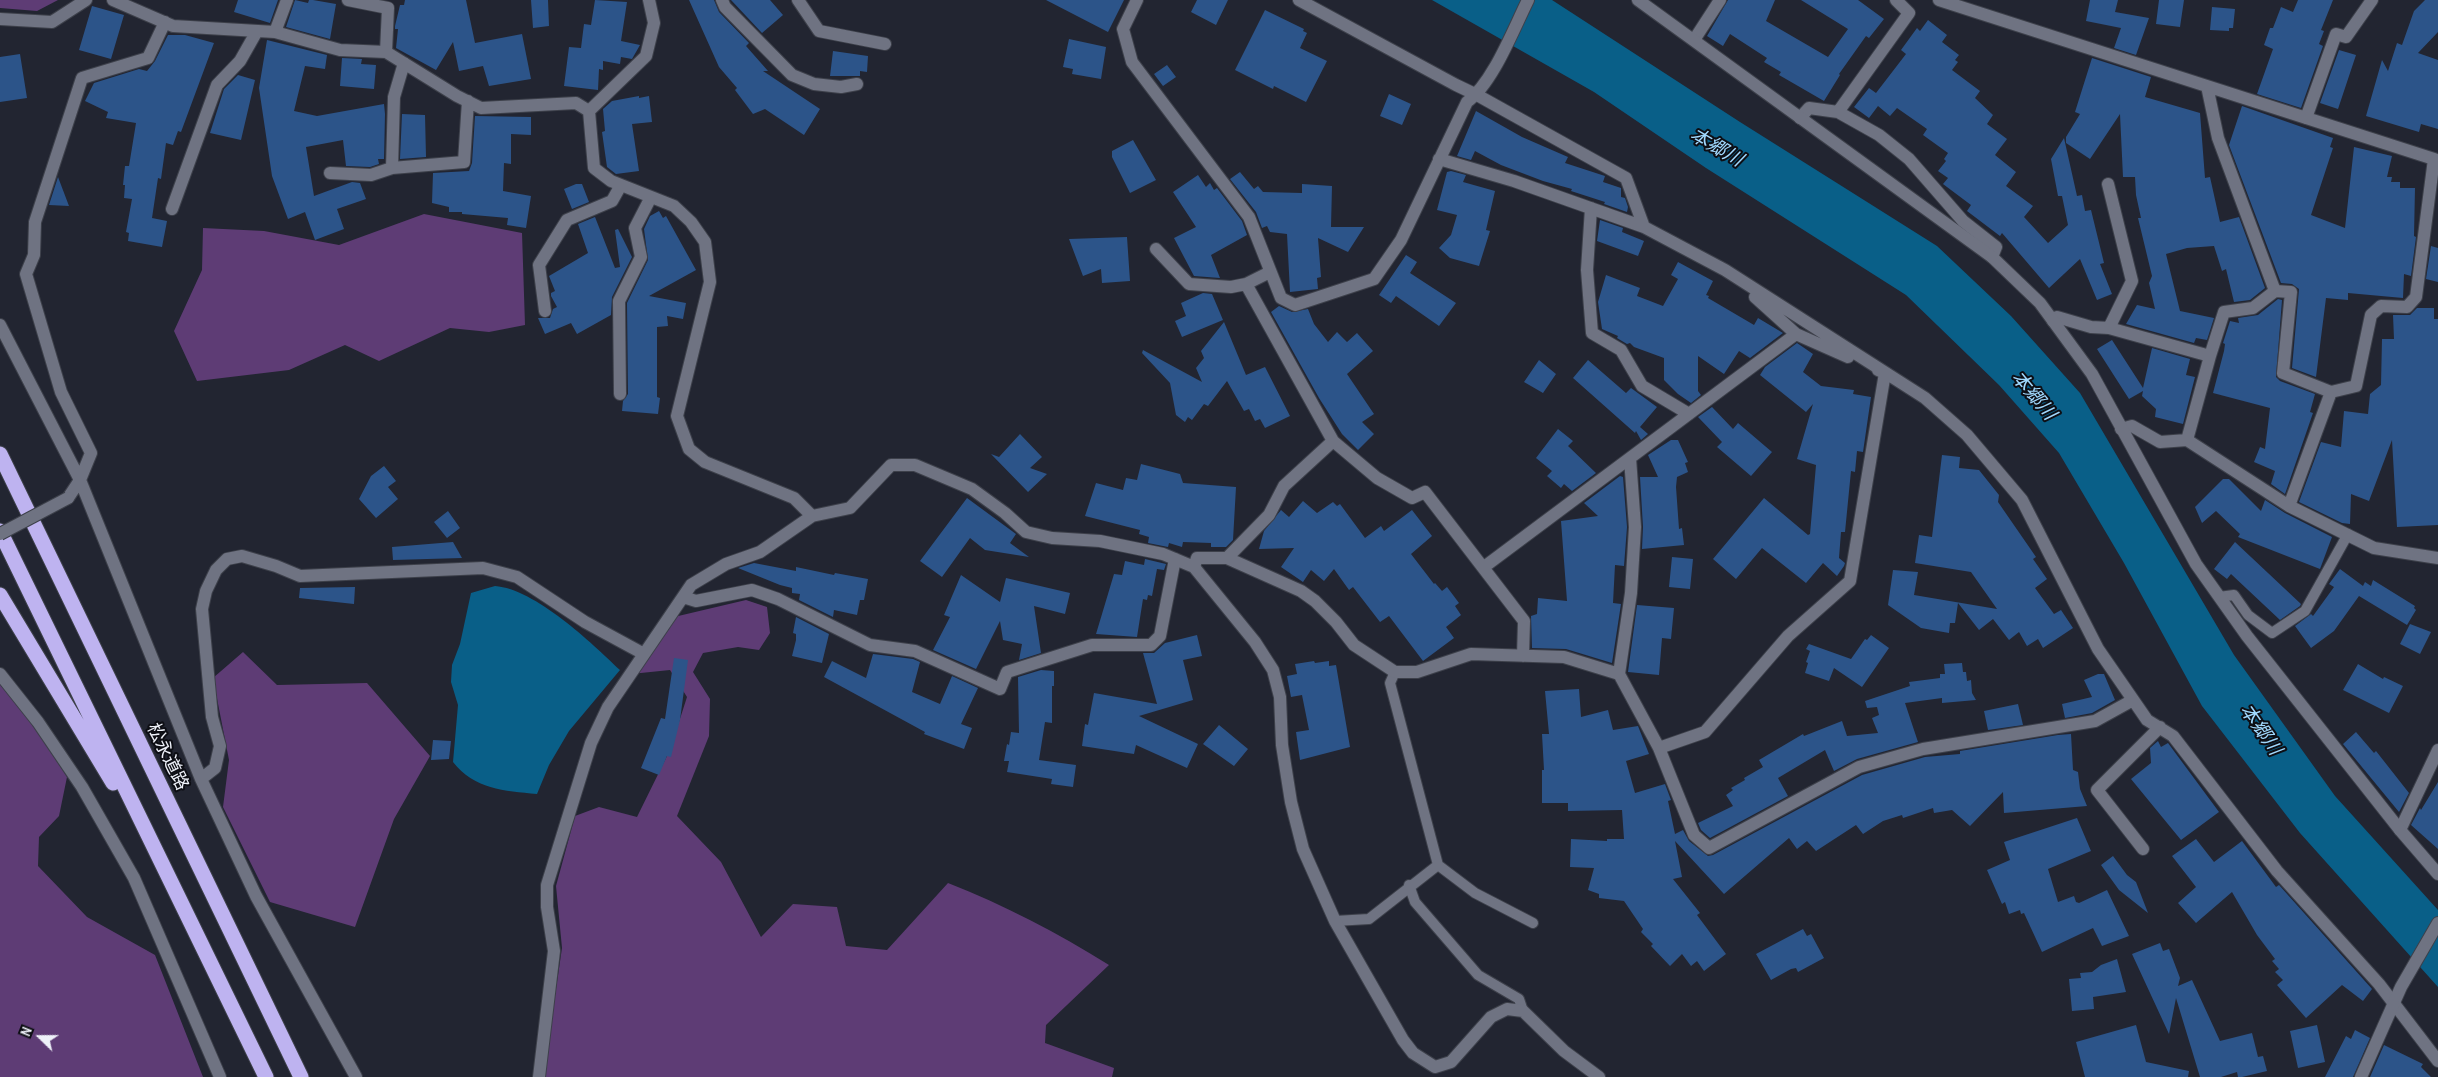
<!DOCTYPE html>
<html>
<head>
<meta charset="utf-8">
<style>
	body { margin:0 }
	#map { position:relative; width:2438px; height:1077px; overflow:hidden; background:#222531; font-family:"Archivo Narrow",sans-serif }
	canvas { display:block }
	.north { position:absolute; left:15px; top:1012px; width:50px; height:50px; -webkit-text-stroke:4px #0d0e14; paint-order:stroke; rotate:292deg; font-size:14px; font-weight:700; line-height:20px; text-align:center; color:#eef1f9 }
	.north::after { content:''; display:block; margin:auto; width:18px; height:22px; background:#eef1f9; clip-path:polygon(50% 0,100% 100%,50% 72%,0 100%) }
</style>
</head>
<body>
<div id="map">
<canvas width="2438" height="1077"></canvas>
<div class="north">N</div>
</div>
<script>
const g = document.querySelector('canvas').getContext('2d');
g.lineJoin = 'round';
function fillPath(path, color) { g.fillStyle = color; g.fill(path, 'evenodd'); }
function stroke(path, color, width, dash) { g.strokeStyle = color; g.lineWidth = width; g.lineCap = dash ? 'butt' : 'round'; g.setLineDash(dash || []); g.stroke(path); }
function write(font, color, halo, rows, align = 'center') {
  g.font = font + ' "Archivo Narrow","Noto Sans JP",sans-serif'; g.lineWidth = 4; g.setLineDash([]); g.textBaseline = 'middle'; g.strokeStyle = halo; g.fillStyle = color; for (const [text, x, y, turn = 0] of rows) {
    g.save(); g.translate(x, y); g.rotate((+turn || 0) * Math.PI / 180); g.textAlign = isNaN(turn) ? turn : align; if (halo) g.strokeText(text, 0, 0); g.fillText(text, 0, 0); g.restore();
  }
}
fillPath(new Path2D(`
	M0,0H58L37,11L0,8Z
	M424,214L522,233L525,325L489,332L450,328L379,361L345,345L289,370L197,381L174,331L202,270L203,228L264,231L339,245Z
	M746,600L767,607L770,633L759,650L738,647L703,653L693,672L710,699L709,736L677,816L721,862L761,937L793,904L837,907L846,946L887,950L948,883C1004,905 1058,933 1109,965L1046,1025L1045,1043L1114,1068L1112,1077H543L562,948L556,886L575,816L599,807L637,817L670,750L687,697L670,670L631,674L674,617Z
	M243,652L277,685L367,683L430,756L394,819L355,927L270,902L223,807L229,760L213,678Z
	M0,684L31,721L67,777L59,816L39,837L38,866L87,917L155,955L203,1077H0Z`), '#5e3c75');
fillPath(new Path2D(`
	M1432,0H1552L1740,122L1937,246L2011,316L2080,393L2234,655L2335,796L2438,910V987L2300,833L2202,706L2124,563L2059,453L1999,385L1906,295L1706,168L1594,92Z
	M495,586C535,589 592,643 620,670L569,731L549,765L537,794C504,791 474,789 453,762L458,705L451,682L452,665L460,644L471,593Z`), '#095f88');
fillPath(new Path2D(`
	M238,0H278L270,23L234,12Z
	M295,0L308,3L309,0H313L336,4L330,39L286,27Z
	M405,0H466L475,43L522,34L531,79L489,86L483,66L459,71L453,42L436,70L396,48L398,29H395V26L400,5H404Z
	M531,0H548L549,26L533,28Z
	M595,0L627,2L621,41L640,45L632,59L621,57L620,64L603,61V70L599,69L598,90L564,86L569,47L581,48L584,24L591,25Z
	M689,0H714L719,12L749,43L746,46L768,71H763L820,109L804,135L765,109L753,114L735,90L737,88L719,67Z
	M731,0H770L783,15L762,33Z
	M1046,0H1124L1108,32Z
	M1197,0H1228L1216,25L1191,12Z
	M1728,0H1775L1766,21L1828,57L1848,29L1801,0H1858L1884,19L1869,38L1866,36L1839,74L1840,75L1824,101L1779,75L1781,72L1764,62L1767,58L1730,34L1723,46L1707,36Z
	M2090,0H2118L2115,12L2149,18L2136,55L2114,48L2121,28L2086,21Z
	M2159,0H2184L2180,27L2156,24Z
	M2298,0H2333L2321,30L2324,31L2319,44L2323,46L2301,108L2257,94L2273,49L2264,45L2270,28H2273L2281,7L2293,12Z
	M2425,0H2438V32L2418,53L2438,60V129L2421,124L2419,132L2366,116L2382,60L2388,71L2397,43L2402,45L2414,11Z
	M92,6L124,15L111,59L79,50Z
	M2212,7L2235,9L2233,28H2229V31L2210,30Z
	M1265,10L1304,29L1303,31L1307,33L1300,48L1327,61L1306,102L1274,86L1273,89L1235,70Z
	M1928,20L1947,35L1942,42L1959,55L1955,60L1958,62L1952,70L1980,91L1975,98L1993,115L1987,124L2007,139L1995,155L2016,172L2006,186L2033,206L2024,217L2048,243L2068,225L2062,196H2058L2051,159L2064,138L2077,196L2082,195L2085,211L2091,210L2104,263L2100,264L2112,294L2097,300L2080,259L2049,288L2002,233L2000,236L1967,211L1971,205L1943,184L1948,178L1938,171L1946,161L1944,159L1948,153L1923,135L1927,129L1897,108L1890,116L1878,106L1869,118L1854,107L1869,88L1876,93L1906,54L1901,50L1917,28L1920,31Z
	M168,35H185L214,43L181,132L178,131L173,145L166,143L161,179L158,178L152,218L167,221L162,247L128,241L129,233L126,232L132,199L124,198L125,185H123L125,166H129L136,123L106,118L108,112L85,101L94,83L139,69L147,71L155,61Z
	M1069,39L1106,47L1101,79L1072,74L1073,69L1063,67Z
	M267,40L327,55L325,69L305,66L294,111L317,116L384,104L385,114L384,159H378L379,164L370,167L346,166L343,140L306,147L314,196L352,182L360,183L366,199L337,209L344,229L315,240L305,212L288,219L272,176L259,88Z
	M2339,50L2356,55L2338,109L2320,103Z
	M833,51L868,56L867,72L860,71V76H830Z
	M20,54L27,98L0,102V57Z
	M342,58L362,59L361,64L376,65L374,89L340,86Z
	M2092,58L2151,77L2145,97L2200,113L2205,178L2210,177L2220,222L2239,217L2265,288L2250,300L2234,302L2226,269L2222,271L2214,246L2187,248L2166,254L2180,311L2214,318L2207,340L2196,338L2194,343L2126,324L2137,305L2155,309L2149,283L2152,276L2138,218H2141L2136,195L2135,177H2123L2120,114L2090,159L2066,143V137L2080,114L2075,112Z
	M1167,65L1176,77L1163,86L1154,74Z
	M238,75L255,80L241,140L210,133L224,89Z
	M1389,94L1411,104L1402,125L1380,116Z
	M639,96V98L649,96L652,122L632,124L639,171L616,174L607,167L602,132L605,131L603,109L612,101Z
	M2242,106L2333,138L2330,147L2333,148L2311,215L2345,228L2354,147L2392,156L2387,177H2392L2391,182H2400V188H2415L2414,236L2416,237L2411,276L2404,274L2403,298L2348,293V300L2326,298L2316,377L2292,368L2299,289L2292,284L2281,283L2229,145Z
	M1476,111L1522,137L1568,157L1565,163L1605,176L1603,182L1621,188V197L1625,198L1628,207L1627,212L1604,204L1605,202L1571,191L1572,189L1543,181L1501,165L1475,151L1471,160L1457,156Z
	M402,114L425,115L426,157L400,159Z
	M475,116L531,117V135L511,134V164L504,163L503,191L531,196L526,228L507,225L508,218L462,214V212H449V207L432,203L433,173L469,171L472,163Z
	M1133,140L1156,180L1130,193L1112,157V151Z
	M1451,171L1466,175L1463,182L1495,191L1486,230L1490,231L1479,266L1450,258L1439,248L1451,235L1457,215L1437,210L1447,172Z
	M1240,172L1254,189L1258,186L1263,192L1302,193V184L1332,186L1331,227H1364L1348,252L1318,238L1321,277L1317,278L1318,289L1290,292L1287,234L1270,232L1267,226L1262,228L1256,212L1230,179Z
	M1198,175L1206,187L1210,183L1214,190L1217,188L1242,221L1247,235L1211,255L1220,278L1194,276L1174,238L1196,227L1173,192Z
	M58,177L69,206L49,205Z
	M576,184H582L589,202L572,209L564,189Z
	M659,211L663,218L666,216L696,270L649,296L686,303L683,319L667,316L668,326L657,327V397L660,398L658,414L622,411L623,401L628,394L627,303L648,260L644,229L650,216Z
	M595,217L615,268L620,267L615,230L618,229L632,257L612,297L611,315L577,334L571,323L545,334L538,318H550L553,309L557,307L551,296V293L555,291L549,276L588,253L578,224Z
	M1600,220L1623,228L1622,232L1644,241L1638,256L1597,241Z
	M1127,237L1130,281L1102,283L1101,269L1083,276L1069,239Z
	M2431,246L2438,248V282L2426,279Z
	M1406,255L1417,262L1410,273L1456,303L1439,326L1396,296L1391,303L1379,295Z
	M1678,262L1713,281L1706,295L1709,296L1708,298L1754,325L1758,318L1783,333L1750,358L1739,351L1724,374L1698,356V391L1701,395L1691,403L1678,394L1664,380V358L1634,347L1630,343L1627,344L1617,338L1618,336L1602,329L1598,302L1606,275L1640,288L1637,296L1663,306L1678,279L1671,275Z
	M1203,293L1212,294L1223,320L1182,337L1175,321L1186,316L1181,303Z
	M2278,299L2282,300L2276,377L2280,381L2315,394L2310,412L2313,413L2285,494L2271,484L2275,471L2254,462L2260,447L2265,449L2270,408L2213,393L2224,351L2225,344L2223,343L2230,321L2239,323L2238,318L2258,315Z
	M1279,306L1292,312L1308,309L1314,324L1328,342L1337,332L1347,342L1357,333L1373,351L1347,374L1374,414L1362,422L1374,434L1358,450L1342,434L1319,398L1271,312Z
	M2417,308H2434V319H2438V525L2397,527L2392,440L2369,501L2351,494L2350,524L2342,523L2299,502L2321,442L2341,447L2344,411L2368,414L2370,394L2381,385L2382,339H2394L2393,315H2410Z
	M1224,322L1246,375L1265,367L1290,416L1265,428L1260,419L1255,421L1249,409L1244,411L1227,381L1208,406L1204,404L1192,420L1188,417L1185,422L1176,415L1170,383L1142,353L1143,350L1202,382L1196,368L1204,358L1201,351Z
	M2112,340L2143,388L2152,348L2190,359L2186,375L2195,377L2183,424L2155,417L2156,409L2142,396L2143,391L2129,399L2097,349Z
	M1797,343L1813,354L1803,372L1821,386L1854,390L1853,394L1871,397L1863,452L1857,451L1855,472L1851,471L1845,532H1841L1839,558L1845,563L1844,566L1837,576L1823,563L1806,583L1762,548L1736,579L1713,559L1764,498L1808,535L1810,534L1816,465L1797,459L1813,404L1806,412L1760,375L1765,367Z
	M1539,360L1556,374L1543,393L1524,382Z
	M1588,360L1626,393L1631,388L1657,407L1640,427L1648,434L1641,440L1636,431L1635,433L1573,378Z
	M1712,407L1733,429L1738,423L1772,452L1751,476L1717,447L1722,442L1698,417Z
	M1558,429L1573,441L1568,446L1596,473L1572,491L1564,484L1561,488L1547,476L1552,471L1536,458Z
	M1020,434L1042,457L1030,468L1047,474L1028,492L991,454L999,457Z
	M1671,440H1678L1688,462L1685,463L1688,472L1677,477L1676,487L1679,529L1682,528L1684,545L1642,549L1643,527L1640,477H1658L1648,455Z
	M1942,455L1960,457L1959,468L1979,470L1999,495L1998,502L2036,557L2033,559L2047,579L2035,588L2054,614L2061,610L2073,628L2043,648L2038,639L2027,646L2019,632L2009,640L1993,619L1979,630L1958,603L1955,623H1950L1949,633L1921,628L1888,605L1893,570L1918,572L1914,595L1997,609L1971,572L1915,563L1919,535L1932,537Z
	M1141,464L1180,474L1183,483L1236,487L1233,540L1226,547H1211V543L1183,542L1182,547L1169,543L1168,547L1148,543L1149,537L1139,534L1140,530L1085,516L1096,483L1123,490L1126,478L1137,480Z
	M384,466L396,481L388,487L398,499L376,518L359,499L371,476Z
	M1620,476L1623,477L1627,527L1624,566L1615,565L1613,603L1621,604L1612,663L1566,649L1532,648L1531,616L1537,614L1538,598L1567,601L1561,521L1598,516L1584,503Z
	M2223,479H2229L2261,511L2265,500L2285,513L2332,537L2320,569L2238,537L2240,534L2216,511L2202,523L2195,507Z
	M967,498L1016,534L1010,543L1029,557L985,550L970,538L942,577L920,561Z
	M1303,501L1317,513L1333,502L1337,506L1340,504L1365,538L1381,526L1384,531L1412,510L1432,536L1411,554L1434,584L1435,583L1442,591L1447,587L1459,603L1455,606L1461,615L1446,627L1454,638L1423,661L1389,616L1380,622L1353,587L1349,590L1334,569L1324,581L1311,570L1303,582L1281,567L1294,548L1259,549L1264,531L1281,510L1289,517Z
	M448,511L460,528L447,538L434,522Z
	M453,542L462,558L393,560L392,547Z
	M2235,542L2301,604L2300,606L2280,620L2231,574L2227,579L2214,569Z
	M1672,557L1693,559L1690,589L1669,587Z
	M1145,559L1166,564L1164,570L1157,569L1152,596L1148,595L1147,600L1143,599L1137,637L1096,634L1114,574L1122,575L1125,561L1144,565Z
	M754,563L796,571V567L834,575L835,573L868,579L864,600H860L857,615L834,610L833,617L799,600L800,594L792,593V588L780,585L738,568Z
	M2340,569L2363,586L2365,582L2371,586L2373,580L2415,606L2414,608L2416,610L2407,625L2359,596L2334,631L2311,648L2295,626L2311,614L2313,616L2334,587L2329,584Z
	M961,575L1000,602L1006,578L1070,593L1065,614L1034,606L1041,653L1019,660L1022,644L1003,640L1000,621L976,669L933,650L950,617L944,615Z
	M355,587L354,604L299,598L300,588Z
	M1637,605L1674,608L1671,639L1662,638L1659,675L1628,672Z
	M796,617L829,634L822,663L792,656L796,640V634L793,633Z
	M2410,624L2431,632L2420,654L2400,644Z
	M1197,635L1202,656L1183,660L1193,700L1139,716L1198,744L1187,768L1136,745L1134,754L1082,746L1085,724L1088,725L1094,693L1157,704L1143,653H1154L1165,643Z
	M1871,635L1889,648L1862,687L1834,668L1829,681L1805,673L1808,663L1806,662L1810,651L1806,649L1809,644L1851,659L1865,639L1867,640Z
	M873,654L913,659L920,662L912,692L940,704L952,676L978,688L961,724L972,728L964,749L924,734L925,732L824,677L832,661L866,678Z
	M674,658L688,660L680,720L671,757L667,756L659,775L641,768L661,718L665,719Z
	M1314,661L1315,663L1329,661V666L1336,665L1350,747L1300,760L1296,732L1309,730L1302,695L1291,697L1287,676L1297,674L1295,664Z
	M1962,663L1963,672H1966L1967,681L1971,680L1972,693L1976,700L1942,703V698L1905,703L1918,742L1857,759L1834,771L1825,750L1778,778L1788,796L1710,838L1701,830L1698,823L1733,806L1726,795L1733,790L1731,788L1745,780L1744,778L1763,767L1759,760L1803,734L1804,736L1842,721L1847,736L1878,733L1872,718L1879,715L1877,707L1867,708L1865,701L1910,686L1909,682L1940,678V674H1945L1944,664Z
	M2358,664L2383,679L2384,677L2403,686L2389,713L2343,690Z
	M1041,670L1054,671V686H1052V723L1045,722L1039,760L1076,765L1073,787L1051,784L1052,779L1007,772L1009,761H1004L1007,744L1009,745L1011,732L1019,733L1018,677Z
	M2098,674H2104L2115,700L2092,713L2065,718L2062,704L2092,697L2084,680Z
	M1579,689L1581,717L1608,710L1613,730L1638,726L1649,754L1626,761L1635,793L1665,784L1671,800L1668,801L1675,834L1683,830L1689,841L1708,856L1713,855L1862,775L1925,757L1960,754V751L2058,735L2071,734L2073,770L2078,772L2080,789L2087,806L2004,813L2003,792L1970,826L1952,810L1934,813L1933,808L1903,818L1902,815L1883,821L1863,834L1856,825L1816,851L1807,841L1797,849L1789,838L1724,894L1675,841L1682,877L1673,879L1700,913L1697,915L1726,954L1704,971L1697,961L1691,966L1682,954L1670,966L1651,946L1653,944L1641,932L1643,929L1624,901L1599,898V894L1588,890L1594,868L1570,867L1571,839L1607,841V839H1624L1622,810L1568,811V803H1542V770H1544L1542,734H1549L1545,691Z
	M2018,704L2023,725L1988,730L1984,711Z
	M1219,725L1248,749L1234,766L1203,744Z
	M2356,732L2374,753L2376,751L2409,793L2399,812L2343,744Z
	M433,740L451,741L449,759L431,760Z
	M2158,741L2161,747L2168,743L2219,812L2181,840L2131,779L2151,763L2150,748Z
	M2438,782V849L2411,825L2420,808L2421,810Z
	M2077,818L2091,851L2048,869L2058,902L2074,896L2076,902L2079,903L2107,890L2129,936L2102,946L2093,928L2042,952L2024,913L2021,914L2020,910L2009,914L2005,902L2002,904L1987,870L2010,860L2004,842Z
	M2196,839L2214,862L2242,841L2276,887L2279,885L2372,989L2363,1001L2342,985L2306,1018L2277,985L2283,980L2275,972L2279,969L2272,961L2275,959L2257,935L2232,892L2196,923L2178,903L2196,887L2172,856Z
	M2113,856L2127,875L2136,882L2148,913L2119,890L2101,865Z
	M1803,929L1807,936L1811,934L1824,958L1798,972L1796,968L1791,969L1771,980L1756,954Z
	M2160,943L2163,951L2169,949L2180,978L2178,986L2192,980L2220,1041L2252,1033L2258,1057L2263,1056L2267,1071L2242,1077H2238L2237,1072L2221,1077H2200L2176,998L2169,1034L2132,954Z
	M2117,959L2126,992L2093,997L2094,1009L2072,1011L2069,979L2081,978L2080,973L2092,972L2101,965Z
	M2136,1025L2146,1062L2189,1071L2188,1077H2085L2076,1042Z
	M2317,1025L2325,1062L2298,1068L2290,1031Z
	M2355,1030L2370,1038L2353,1077H2325L2346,1036L2351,1039Z
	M2384,1045L2423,1064L2421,1067L2431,1077H2370Z`), '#2c5489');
const service = new Path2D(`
	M2219,597L2234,595L2248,615L2272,633L2305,611L2348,534
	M1395,672L1390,683L1438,865
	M1409,885L1415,902L1478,975L1519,999L1523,1011
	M1335,921L1369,919L1438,865L1475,893L1533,923`);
const minor = new Path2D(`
	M113,0L173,26L275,32L340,50L386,52L457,96L481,108L576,103L589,111
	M348,0L388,8L386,52
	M649,0L654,23L646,56L589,111L594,168L611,181L674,206L691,222L705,242L710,282L677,416L689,449L705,462L794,498L812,516
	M722,0L725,7L792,75L814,84L841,87L857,84
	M798,0L819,31L885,44
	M1137,0L1123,29L1132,62L1249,217L1281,298L1295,305L1374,279L1401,240L1467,102C1493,83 1513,30 1528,0
	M1299,0L1456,85L1477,95L1626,178L1644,227
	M1939,0L2434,159L2416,297L2407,307L2381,306L2371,315L2356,386L2331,392
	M0,19L52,22L86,0
	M275,32L287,0
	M1694,40L1720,0
	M2207,86L2218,138L2275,291
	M1838,112L1879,135L1909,159L1963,221L1996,247L1992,257
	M1800,118L1809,108L1838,112L1909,13L1896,0
	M2306,118L2336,34L2346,37L2372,0
	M1439,159L1514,181L1644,227L1725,270L1925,398L1967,435L2022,500L2098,649L2147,720L2173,736L2277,871L2379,984L2438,1061
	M392,168L394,97L404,63
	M330,173L371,175L392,168L464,162L468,101
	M1591,208L1587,270L1592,333L1621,350L1642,386L1689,414
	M172,209L217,85L240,61L257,31
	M1156,249L1189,284L1231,287L1246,284L1270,272
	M1246,284L1333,441L1377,478L1412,498L1425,492L1524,621L1523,656
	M1755,297L1796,334L1848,357
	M545,311L539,265L567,220L612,201L621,185
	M2053,321L2057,317L2091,327L2109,328L2132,281L2108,184
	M0,325L80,480L201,779L256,896L356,1077
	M2109,328L2210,356L2187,440
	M2210,356L2224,312L2253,308L2275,291L2291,292L2283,373L2331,392L2289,506
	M620,394L619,301L641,257L635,228L651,197
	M2121,429L2132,426L2160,442L2187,440L2289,506L2374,548L2438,558
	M68,498L80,480L91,453L61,392L26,274L34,255L35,222L82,78L148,58L165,22
	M1227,558L1301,591L1315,601L1336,622L1354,645L1395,672H1417L1471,654L1564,657L1619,674L1659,748L1694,835L1709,848L1859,767L1923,749L2095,721L2133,700
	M1194,567L1197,558H1227L1269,515L1284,486L1333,441
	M1484,567L1796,334
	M683,597L696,601L752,590L778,599L870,645L915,651L1000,689L1007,672L1092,645H1151L1160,636L1175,559
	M0,674L38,722L82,787L134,878L220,1077
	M1619,674L1631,593L1635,527L1630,458
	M1659,748L1705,732L1788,636L1850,581L1885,373L1878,370
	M201,779L215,768L220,746L212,717L202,609L206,591L216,570L227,559L242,556L276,566L300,576L483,568L517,577L585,622L644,654
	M2400,830L2438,750
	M2143,849L2097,790L2160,727
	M539,1077L554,951L547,907V885L591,743L608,707L691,585L726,564L760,552L812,516L850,508L891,465H915L972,489L1005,513L1026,532L1052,538L1100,541L1163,554L1194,567L1255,642L1273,670L1280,697L1282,745L1291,802L1303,849L1335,921L1403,1040L1413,1053L1435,1067L1451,1062L1491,1017L1507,1009L1523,1011L1564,1051L1599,1077`);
const tertiary = new Path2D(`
	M1638,0L1992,257L2040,303L2092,374L2196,564L2247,636L2400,830L2438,874
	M2361,1077L2401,987L2438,923`);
const motorway = new Path2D(`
	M0,454L301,1077
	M0,531L266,1077
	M0,595L113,783`);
stroke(service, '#3d404a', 12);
stroke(minor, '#3d404a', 14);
stroke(tertiary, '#3d404a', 14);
stroke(motorway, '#3d404a', 17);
stroke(service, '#6f7382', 10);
stroke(minor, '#6f7382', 12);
stroke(tertiary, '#6f7382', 12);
stroke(motorway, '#beb3f0', 15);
const minorBridge = new Path2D(`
	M0,534L68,498`);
stroke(minorBridge, '#3d404a', 14, []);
stroke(minorBridge, '#6f7382', 12);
write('18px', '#eef1f9', '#0d0e14', [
	["松永道路",167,757,64]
]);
write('italic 19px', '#a1d9fe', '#0d0e14', [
	["本郷川",1716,148,30],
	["本郷川",2033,396,50],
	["本郷川",2260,730,55]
]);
</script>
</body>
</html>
